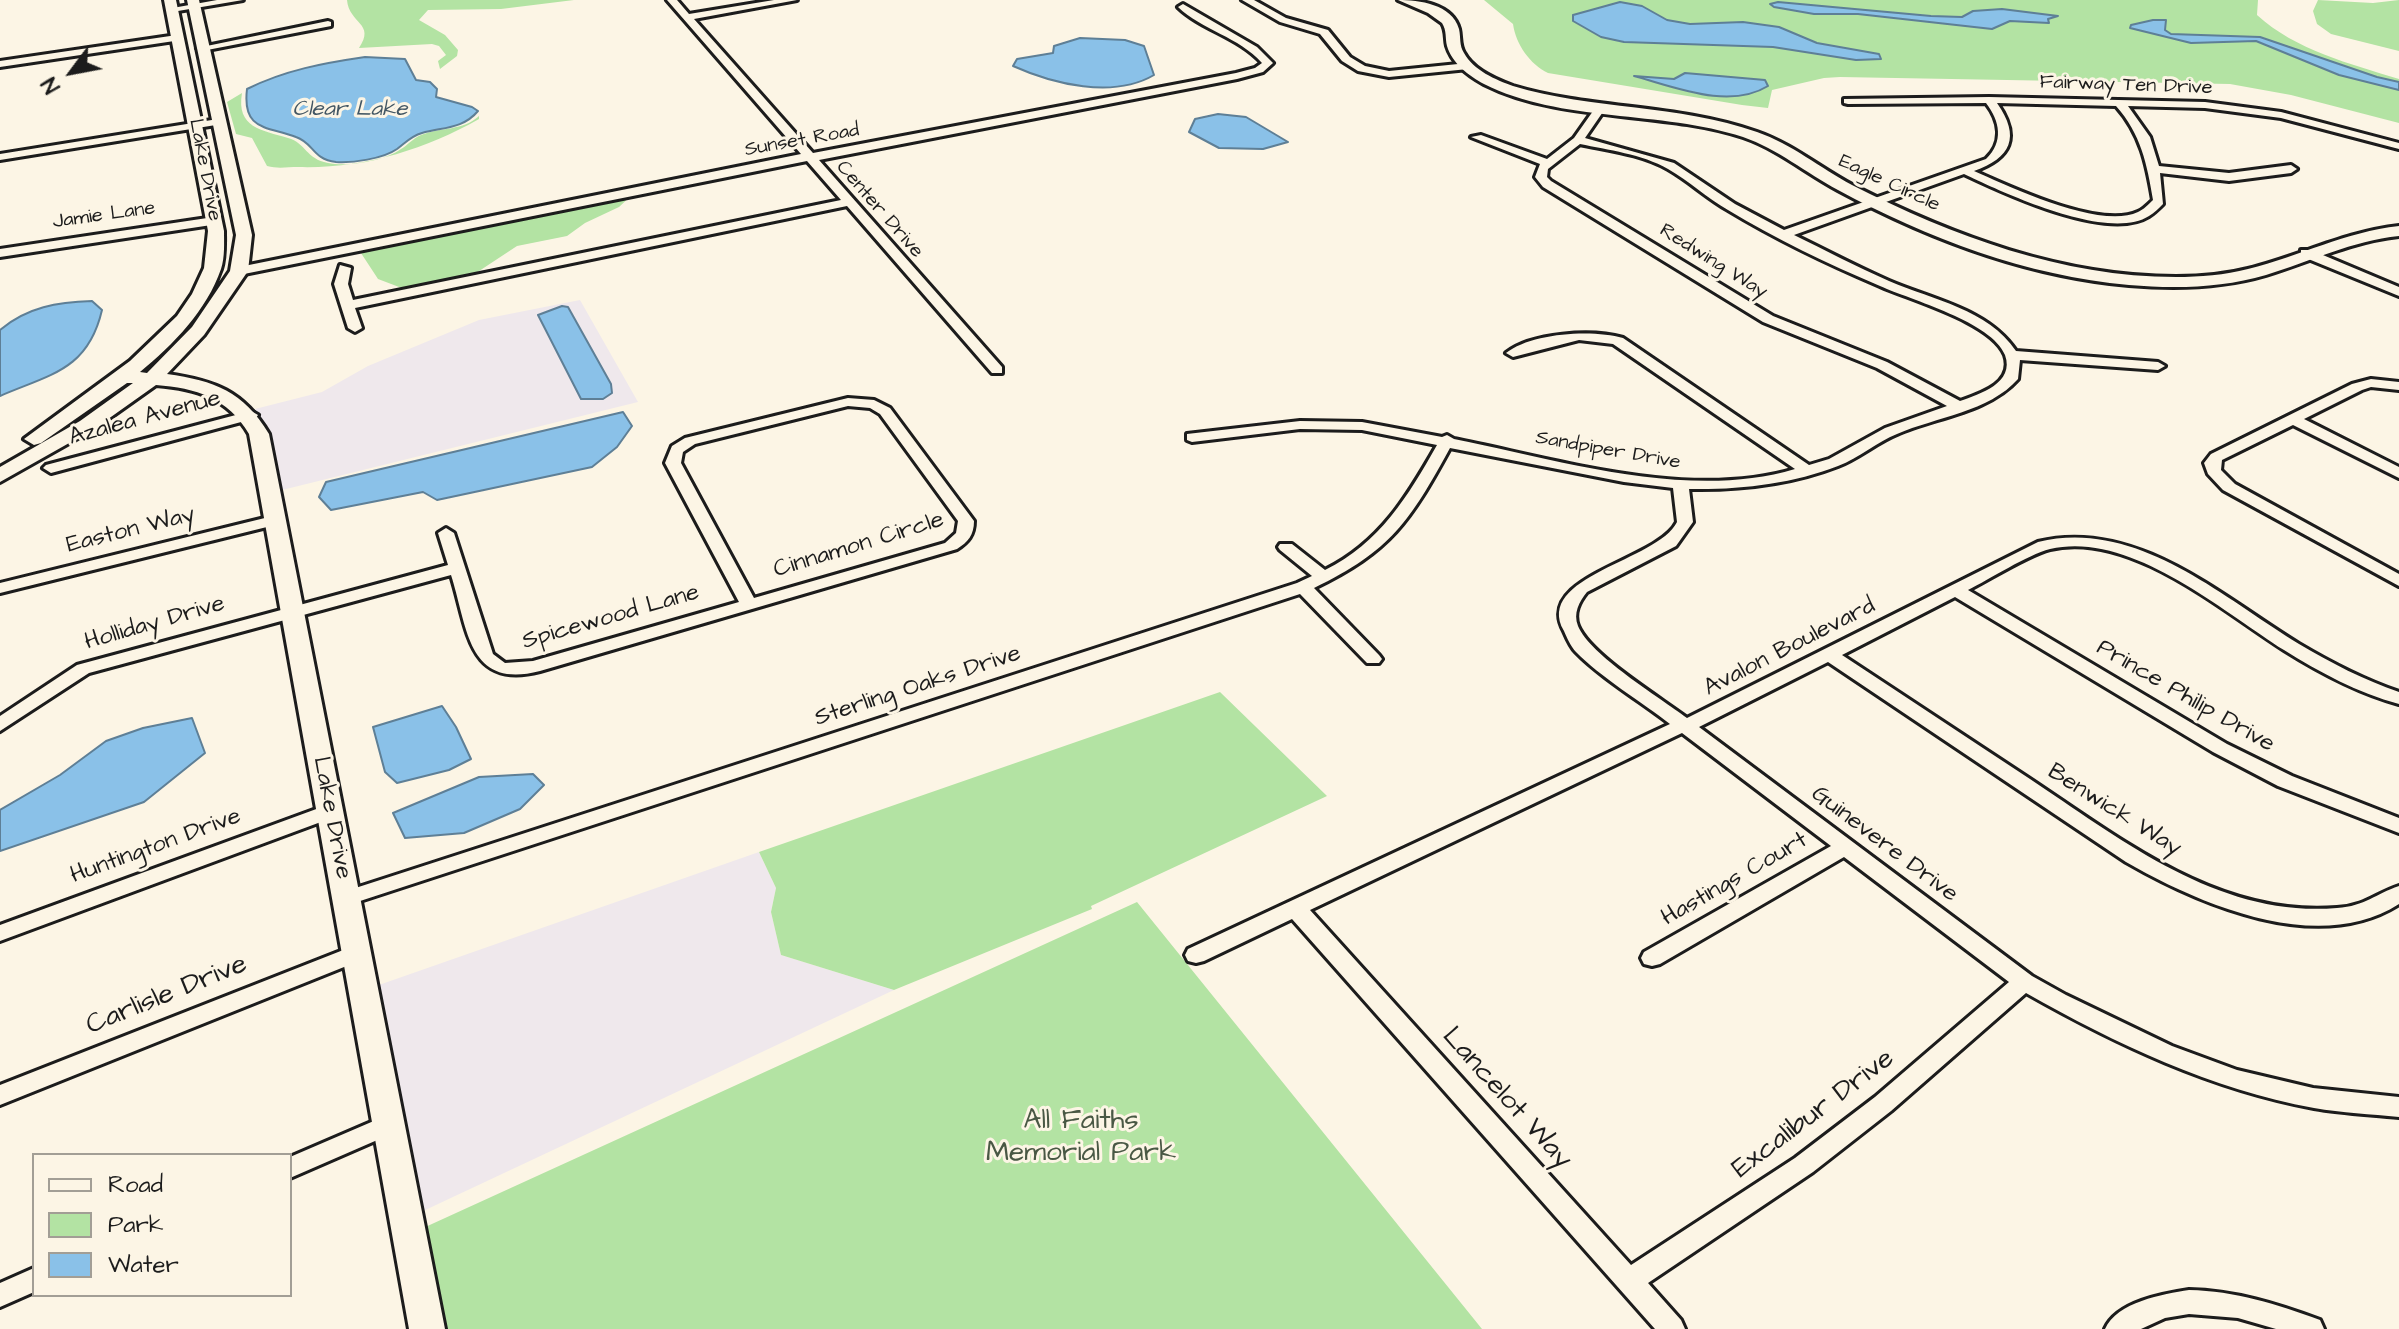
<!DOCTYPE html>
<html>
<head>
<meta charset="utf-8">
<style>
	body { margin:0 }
	#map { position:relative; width:2399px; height:1329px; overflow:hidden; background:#fcf5e5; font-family:"Architects Daughter",sans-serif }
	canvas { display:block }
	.legend { position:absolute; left:32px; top:1153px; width:260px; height:144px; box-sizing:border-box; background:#fcf5e5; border:2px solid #a29e95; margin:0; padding:10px 14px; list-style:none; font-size:24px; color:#1c1c1c }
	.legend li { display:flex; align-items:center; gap:16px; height:40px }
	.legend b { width:40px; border:2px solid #a29e95 }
	.north { position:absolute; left:32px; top:32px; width:80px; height:80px; -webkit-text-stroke:6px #fcf5e5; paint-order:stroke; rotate:238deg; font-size:22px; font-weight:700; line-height:32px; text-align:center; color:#1c1c1c }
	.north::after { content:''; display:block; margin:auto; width:28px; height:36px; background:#1c1c1c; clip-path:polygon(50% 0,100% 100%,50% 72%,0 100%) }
</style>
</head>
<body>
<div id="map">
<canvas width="2399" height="1329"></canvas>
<ul class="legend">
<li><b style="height:10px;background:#fcf5e5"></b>Road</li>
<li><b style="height:22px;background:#b3e3a3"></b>Park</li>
<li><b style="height:22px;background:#8ac1e8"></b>Water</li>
</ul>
<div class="north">N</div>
</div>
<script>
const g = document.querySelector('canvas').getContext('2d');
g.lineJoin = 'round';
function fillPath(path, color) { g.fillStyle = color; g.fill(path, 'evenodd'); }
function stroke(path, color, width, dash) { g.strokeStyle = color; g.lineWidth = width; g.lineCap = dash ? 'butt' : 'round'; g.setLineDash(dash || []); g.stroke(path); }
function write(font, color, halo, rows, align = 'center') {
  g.font = font + ' "Architects Daughter",sans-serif'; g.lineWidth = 6; g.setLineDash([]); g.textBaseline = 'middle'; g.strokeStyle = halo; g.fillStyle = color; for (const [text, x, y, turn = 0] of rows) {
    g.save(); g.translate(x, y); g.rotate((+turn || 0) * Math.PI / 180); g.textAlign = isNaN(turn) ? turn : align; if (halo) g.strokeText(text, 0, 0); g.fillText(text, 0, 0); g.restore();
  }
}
fillPath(new Path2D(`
	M580,300L638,402L278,491L268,432L255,409L322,392L368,366L479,320Z
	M759,852L776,888L771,912L781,955L894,990L421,1212L376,986Z`), '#efe8ec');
fillPath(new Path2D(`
	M347,0H574L501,9L428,10L419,20L445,35L458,50L457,56L440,69L438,61L446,55L439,46L432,44L359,48C376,23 349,24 347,0Z
	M1484,0H2258L2257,15C2295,50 2351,64 2399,79V123L2291,95L2230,84L1840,77L1824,78L1772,90L1768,108L1742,105L1548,73C1530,64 1516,45 1513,24Z
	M2318,0L2373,3L2399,0V51L2331,34L2317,24L2313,11Z
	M242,93C236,128 262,130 288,138C306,143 306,159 328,163C348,167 384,161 401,149C408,145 412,139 421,135C441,127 463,131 479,116V119C424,150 362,169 298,167C287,167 278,169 267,166L252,138L236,134L227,102Z
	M634,193L619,207L585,223L567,236L517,246L470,277L407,290L378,279L359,250Z
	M1220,692L1327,796L1091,906L1092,909L894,990L781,955L771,912L776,888L759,852Z
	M1137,902L1482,1329H428L410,1234Z`), '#b3e3a3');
const water = new Path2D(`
	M1620,2L1642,6L1667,20L1690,24L1743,22L1779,27L1817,43L1879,54L1881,59L1856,60L1773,47L1624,42L1601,37L1573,21V15Z
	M1778,2L1931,16L1962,17L1973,11L2002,9L2058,16L2048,19L2049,23L2010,21L1992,29L1858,14H1814L1774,7L1770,4Z
	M2153,20H2166L2165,30L2171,34L2260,37L2377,77L2399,82V90L2339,75L2256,41L2191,43L2130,28L2131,25Z
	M1080,38L1125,40L1144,46L1154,75C1113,99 1053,84 1013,66L1017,59L1053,53L1054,46Z
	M365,57L405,59L416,80L430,82L437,89L436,97L472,107L478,111C463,129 443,127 422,133C411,136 405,143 397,149C383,159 352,163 336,162C312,159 314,143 296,137C267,126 242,131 247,89C285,70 324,63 365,57Z
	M1685,73L1765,80L1768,86C1729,110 1675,87 1634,76L1674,79Z
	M1218,114L1246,117L1288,142L1263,149L1219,148L1189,132L1195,119Z
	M92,301L102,310C88,370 51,374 0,396V330C27,307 58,302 92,301Z
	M562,306L568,307L611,384L612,393L603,399H581L538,315Z
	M623,412L632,426L617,447L592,467L437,500L423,492L331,510L319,497L326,482Z
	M442,706L456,727L471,759L449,770L397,783L385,772L373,727Z
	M192,718L205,753L144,802L0,851V810L60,775L106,741L143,728Z
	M533,774L544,785L520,809L464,833L405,838L393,813L479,777Z`);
fillPath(water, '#8ac1e8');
stroke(water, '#5e7f96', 2);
const street = new Path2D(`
	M217,0H243L172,12L167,9Z
	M667,0H677L689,14L774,0H797L694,19L813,153L1236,73L1255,68L1262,63C1239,37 1202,30 1178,7L1183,4L1257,47L1273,63L1263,72L1237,79L819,160L1002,367V373H992L847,206L355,308L362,328L355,332L348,328L334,284L340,265L351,268L348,284L353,300L841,200L807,161L239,275L233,271L239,267L801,154Z
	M1242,0H1254L1286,18L1328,30L1350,57L1365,66L1389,71L1468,63L1473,66L1468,69L1389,77L1358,71L1342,61L1320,34L1280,22Z
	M328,21L331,22V26L202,51L197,48Z
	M177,35L181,36V40L0,67V61Z
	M1989,97L2205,102L2281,112L2399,143V149L2281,118L2205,108L2128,106L2150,137L2159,166L2229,173L2291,165L2297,169L2291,173L2229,181L2160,173L2163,204C2159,208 2154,213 2149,216C2108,242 2004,193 1964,174L1794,235C1825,250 1857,267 1889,281C1933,300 1988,309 2016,351L2158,362L2165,366L2158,370L2020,360L2018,379C1989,412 1936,417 1897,434C1877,442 1859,458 1838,466C1792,484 1739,490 1689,489L1693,522L1676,546L1587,592C1579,602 1573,613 1578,626C1590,655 1659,697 1687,718L2038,542C2136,518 2222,597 2299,644C2331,663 2364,680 2399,692V704C2358,693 2319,672 2284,650C2221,610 2129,530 2050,549C2027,555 1990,579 1968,590L2227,744L2292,776L2399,818V833L2278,786L2213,752L1955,597L1842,655C1905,696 1967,738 2030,779C2122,840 2219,918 2337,908C2366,906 2375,894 2399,886V904C2318,956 2199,904 2126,862L1828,662L1699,727L2032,976L2066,995L2172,1046L2237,1070L2313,1088L2399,1097V1117C2371,1114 2342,1113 2314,1108C2211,1089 2116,1044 2026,993L1891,1111L1813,1172L1648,1283L1681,1320L1685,1329H1655L1292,919L1204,961L1196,963L1188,961L1185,955L1188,949L1670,724C1643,703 1599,676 1576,652C1571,647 1567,638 1564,631C1533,576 1658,561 1677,522L1673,488L1624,482L1450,448C1410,521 1391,551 1314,588L1379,655L1382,659L1379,663H1367L1300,594L354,903L347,906L340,903L337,898L340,893L1297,583L1312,576L1280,550L1278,547L1280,544H1292L1325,570C1380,543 1408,496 1437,445L1362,430L1300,429L1192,442L1187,440V434L1300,421L1362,422L1442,437L1447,435L1454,439C1559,460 1689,501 1795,469L1613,344L1579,340L1513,357L1506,353C1531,333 1592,329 1623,338L1809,465L1829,459L1885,428L1947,406L1877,368L1763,322L1543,187L1535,177L1540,164L1471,137L1481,135L1547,159L1574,138L1598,104H1606L1607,106L1585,138L1674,163L1735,204L1784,230L1986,159C2004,142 2000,121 1986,103L1848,104L1844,103V99ZM1997,103L2116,106C2141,134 2147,164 2153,200C2149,204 2143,210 2138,212C2100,230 2011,187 1974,171C2011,158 2021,137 1997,103ZM1580,144C1608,150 1642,154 1668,169C1689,181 1707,198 1728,210C1776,239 1828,264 1880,286C1911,300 1992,322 2005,355C2015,383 1980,394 1960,401L1887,362L1773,316L1551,181L1547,177L1548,169ZM1682,733L1831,846L1644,952L1641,958L1644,964L1652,966L1660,964L1844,857L2009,982L1875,1097L1795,1158L1631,1265L1310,910Z
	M218,119L222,120V124L0,160V154Z
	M214,217L218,218V224L0,257V249Z
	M2301,250H2311L2399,287V296L2301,256Z
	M2371,379L2399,382V390L2371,387L2362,390L2304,419L2399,467V478L2293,425L2222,460L2221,470L2235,484L2399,574V586L2223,490L2208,474L2204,463L2211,454L2352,384Z
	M848,398L874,400L890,408L974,521C974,535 968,542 957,549L540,671C467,690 468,628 451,575L89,673L0,731V716L77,665L448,565L438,533L446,528L454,533L493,654L505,663L533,661L739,602L665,463L672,446L685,438ZM848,406L870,408L880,414L958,521L956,533L945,543L754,598L681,463L683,452L695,444Z
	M251,411L258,415L256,418L51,473L43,468L46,465Z
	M273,516L281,521L279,524L0,593V583Z
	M330,804L337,806L340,811L337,816L0,941V925Z
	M356,945L364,947L367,953L364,959L0,1105V1085Z
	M390,1114L398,1117L402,1124L398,1131L290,1178V1157Z
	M34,1268V1292L0,1307V1283Z
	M2189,1290C2235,1291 2277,1304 2320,1320L2324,1329H2276L2238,1318L2189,1314L2165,1318L2141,1329H2105C2117,1302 2163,1294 2189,1290Z`);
const secondary = new Path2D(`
	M164,0H176L224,231C224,243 225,257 221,269C207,310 173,345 140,372L147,373L192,327L230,271L236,235L187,0H199L252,235L248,271L204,335L167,374C215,381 243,391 269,434L445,1329H409L249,434C228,398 196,388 156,385L94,429L0,482V467L80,421L133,383H127L41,443L34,445L24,439L130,361L177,316L192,294L204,268L208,231Z
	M1398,0C1419,0 1452,4 1459,29C1461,38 1459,45 1464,53C1473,70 1496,80 1513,86C1593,110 1678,104 1757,132C1792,144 1820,168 1852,185C1953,236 2062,277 2176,277C2200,277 2225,275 2248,269C2300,256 2345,232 2399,226V236C2352,241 2311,261 2266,275C2222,288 2175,289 2129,285C2027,276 1927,238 1838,190C1806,173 1778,149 1743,137C1661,110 1561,123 1484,84C1469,76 1452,63 1447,46C1445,38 1447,31 1442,23L1428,13Z`);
stroke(street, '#1c1c1c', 6);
stroke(secondary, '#1c1c1c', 6);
fillPath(street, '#fcf5e5');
fillPath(secondary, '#fcf5e5');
write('20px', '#1c1c1c', '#fcf5e5', [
	["Fairway Ten Drive",2126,86,2],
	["Sunset Road",802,141,-10],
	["Lake Drive",204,170,79],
	["Eagle Circle",1889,184,25],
	["Center Drive",879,210,49],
	["Jamie Lane",104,216,-8],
	["Redwing Way",1713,262,32],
	["Sandpiper Drive",1608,451,10]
]);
write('italic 22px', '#425663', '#fcf5e5', [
	["Clear Lake",350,110]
]);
write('24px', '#1c1c1c', '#fcf5e5', [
	["Azalea Avenue",145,419,-15],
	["Easton Way",131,531,-14],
	["Cinnamon Circle",859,546,-17],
	["Spicewood Lane",611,618,-16],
	["Holliday Drive",155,624,-16],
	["Avalon Boulevard",1790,648,-27],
	["Sterling Oaks Drive",918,687,-18],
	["Prince Philip Drive",2185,697,30],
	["Benwick Way",2114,811,32],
	["Lake Drive",331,818,79],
	["Guinevere Drive",1884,845,37],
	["Huntington Drive",156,847,-20],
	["Hastings Court",1735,880,-30]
]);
write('28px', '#1c1c1c', '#fcf5e5', [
	["Carlisle Drive",167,996,-22],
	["Lancelot Way",1506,1099,48],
	["Excalibur Drive",1814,1115,-37]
]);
write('28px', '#495844', '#fcf5e5', [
	["All Faiths",1081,1122],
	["Memorial Park",1081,1154]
]);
</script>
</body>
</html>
